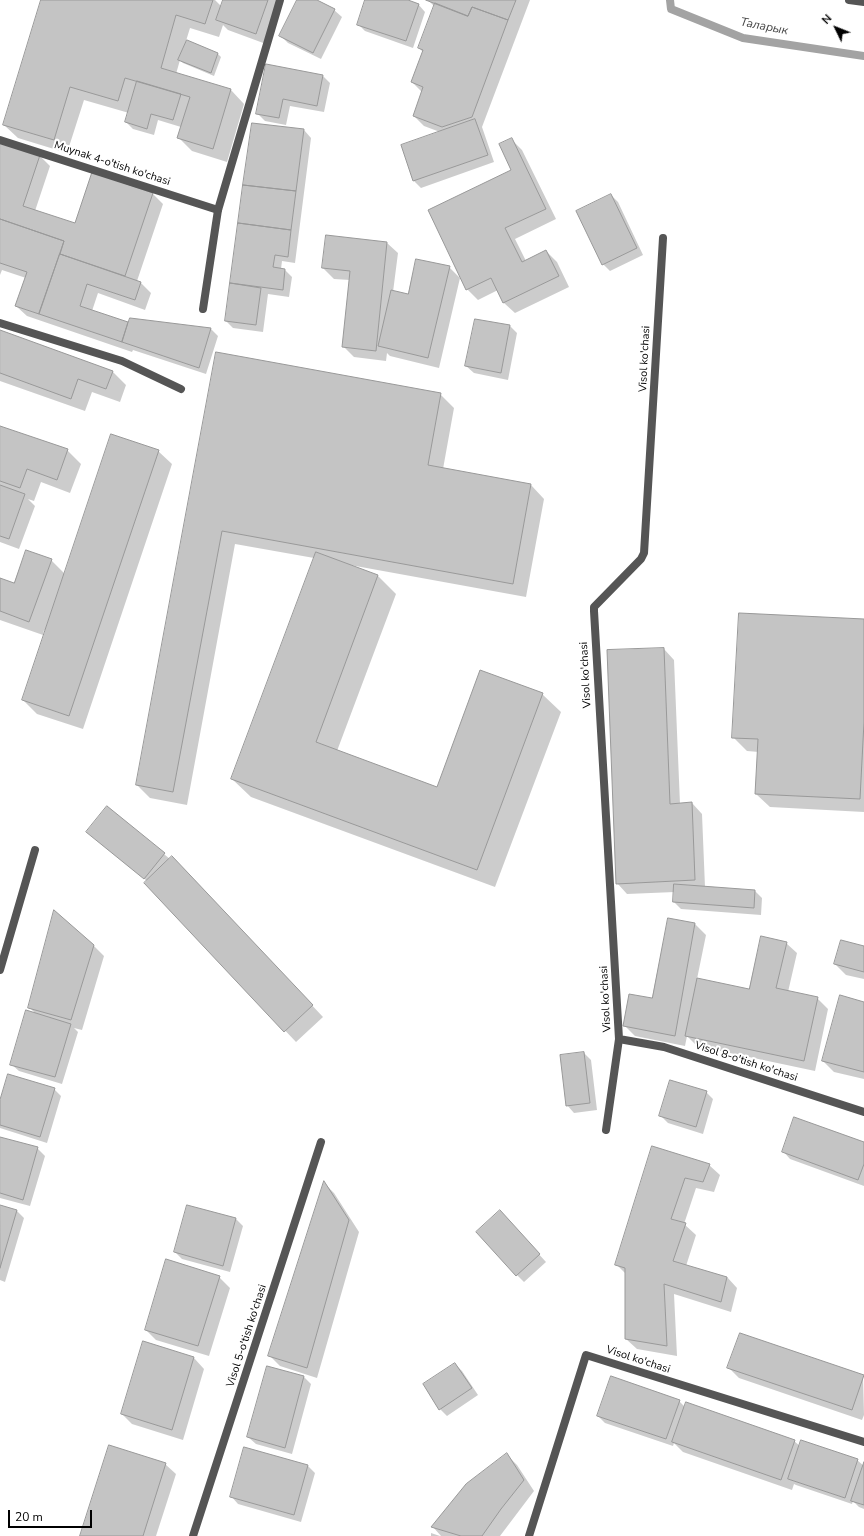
<!DOCTYPE html>
<html>
<head>
<meta charset="utf-8">
<style>
	body { margin:0 }
	#map { position:relative; width:864px; height:1536px; overflow:hidden; background:#fff; font-family:"Nunito Sans",sans-serif }
	canvas { display:block }
	.north { position:absolute; left:816px; top:8px; width:40px; height:40px; -webkit-text-stroke:3px #fff; paint-order:stroke; rotate:313deg; font-size:11px; font-weight:700; line-height:16px; text-align:center; color:#000 }
	.north::after { content:''; display:block; margin:auto; width:14px; height:18px; background:#000; clip-path:polygon(50% 0,100% 100%,50% 72%,0 100%) }
	.scale { position:absolute; left:8px; top:1510px; width:84px; height:18px; box-sizing:border-box; border:2px solid #000; border-top:0; padding-left:5px; font-size:12px; line-height:14px; white-space:nowrap; color:#000; -webkit-text-stroke:3px #fff; paint-order:stroke }
</style>
</head>
<body>
<div id="map">
<canvas width="864" height="1536"></canvas>
<div class="north">N</div>
<div class="scale">20 m</div>
</div>
<script>
const g = document.querySelector('canvas').getContext('2d');
g.lineJoin = 'round';
function fillPath(path, color) { g.fillStyle = color; g.fill(path, 'evenodd'); }
function stroke(path, color, width, dash) { g.strokeStyle = color; g.lineWidth = width; g.lineCap = dash ? 'butt' : 'round'; g.setLineDash(dash || []); g.stroke(path); }
function write(font, color, halo, rows, align = 'center') {
  g.font = font + ' "Nunito Sans",sans-serif'; g.lineWidth = 4; g.setLineDash([]); g.textBaseline = 'middle'; g.strokeStyle = halo; g.fillStyle = color; for (const [text, x, y, turn = 0] of rows) {
    g.save(); g.translate(x, y); g.rotate((+turn || 0) * Math.PI / 180); g.textAlign = isNaN(turn) ? turn : align; if (halo) g.strokeText(text, 0, 0); g.fillText(text, 0, 0); g.restore();
  }
}
fillPath(new Path2D(`
	M42,0H215L222,7L224,0H282L266,44L228,30L223,25L219,37L190,28L186,41L218,54L221,57L214,76L183,63L180,60L176,74L231,90L244,104L227,162L192,151L178,137L181,127L158,120L154,135L133,129L126,122L129,113L84,100L67,153L18,138L4,125Z
	M298,0H315L334,10L342,17L321,59L288,43L281,36Z
	M366,0H405L418,4L425,12L413,48L365,31L358,24Z
	M428,0H530L482,127L494,162L421,188L414,181L440,132L424,126L414,116L422,92L412,82L423,52L419,48L435,7Z
	M323,76L330,83L324,112L290,106L286,125L265,121L257,113Z
	M253,124L304,130L311,138L295,263L282,261L281,269L285,270L292,277L289,297L268,294L263,332L233,328L226,321Z
	M512,140L522,150L556,219L515,239L526,261L546,251L557,262L569,287L515,313L504,303L498,290L478,300L467,289L512,170Z
	M0,142L40,156L50,166L35,211L76,224L153,194L163,204L137,281L140,282L151,293L145,310L98,293L92,311L129,324L130,319L211,329L218,336L206,374L133,350L132,352L27,316L16,306L26,278L2,270L0,275Z
	M611,195L618,202L643,255L610,271L603,264Z
	M327,236L387,243L398,253L393,292L409,295L449,267L460,278L439,368L390,356L387,353L386,361L354,357L343,346L350,280L334,279L323,268Z
	M510,326L517,333L508,380L474,373L466,366Z
	M0,331L112,371L126,385L120,402L92,392L85,411L0,381Z
	M217,353L440,394L454,408L443,469L531,485L544,499L526,597L350,565V566L378,576L396,594L337,751L437,788L542,694L561,712L495,887L251,797L232,779L314,558L235,544L187,805L150,798L137,785Z
	M0,427L67,450L81,464L70,493L41,482L34,501L28,499L35,506L19,549L0,542Z
	M158,451L172,464L83,729L37,714L23,700L46,631L44,630L43,635L0,620V579L15,584L51,560L65,574Z
	M864,620V812L770,807L756,794L759,752L747,751L734,738Z
	M664,649L674,660L680,804L692,803L702,814L705,887L755,891L762,898L761,915L681,909L674,902L675,892L627,894L617,883Z
	M107,808L170,859L183,868L323,1017L296,1042L145,883L147,881L95,839Z
	M668,919L695,924L706,935L697,979L750,990L786,943L797,953L788,992L817,998L828,1009L815,1071L697,1046L687,1036L685,1046L635,1036L625,1026L653,999Z
	M93,945L104,956L82,1030L74,1028L78,1032L62,1084L19,1071L11,1064L36,1014L30,1008Z
	M864,947V979L846,975L835,964Z
	M864,1003V1079L834,1072L823,1061Z
	M584,1053L591,1060L597,1110L574,1113L567,1105Z
	M54,1089L61,1096L47,1143L0,1128V1103Z
	M706,1092L713,1099L703,1134L668,1123L661,1116Z
	M0,1138L37,1148L45,1156L30,1206L0,1198Z
	M864,1143V1186L790,1159L783,1151Z
	M653,1147L709,1165L720,1175L714,1192L696,1188L684,1224L696,1235L686,1266L727,1277L737,1288L731,1312L674,1294L677,1356L637,1349L626,1339V1274L616,1264Z
	M324,1183L334,1193L359,1232L317,1378L280,1366L269,1355Z
	M0,1206L17,1211L24,1218L5,1282L0,1280Z
	M236,1219L243,1226L230,1272L182,1259L175,1252Z
	M507,1219L546,1262L524,1282L517,1275Z
	M219,1277L230,1288L209,1356L156,1340L146,1330Z
	M144,1343L194,1358L204,1369L183,1440L132,1424L122,1414Z
	M455,1364L462,1371L478,1395L447,1416L440,1409Z
	M729,1368L863,1376L864,1415L862,1420L739,1378Z
	M304,1377L311,1384L292,1454L256,1444L248,1437Z
	M679,1401L685,1407L794,1441L800,1446L857,1460L864,1466V1465V1509L859,1507L853,1501L852,1504L796,1485L794,1484L792,1490L683,1452L674,1443L673,1446L605,1423L598,1416Z
	M245,1448L308,1466L315,1473L301,1522L238,1504L231,1496Z
	M507,1455L517,1465L534,1491L500,1536H441L433,1527Z
	M165,1464L176,1474L156,1536H81Z
	M431,1533L440,1536H431Z`), '#0003');
stroke(new Path2D(`
	M670,0L671,9L743,38L864,56`), '#a3a3a3', 8);
const building = new Path2D(`
	M41,0H213L205,24L176,15L161,68L231,89L213,149L177,138L190,97L125,78L118,101L70,87L54,140L3,125Z
	M223,0H268L256,34L216,20Z
	M297,0H317L335,9L313,53L279,36Z
	M365,0H408L419,4L406,41L357,25Z
	M426,0H516L508,20L472,7L468,16Z
	M435,3L468,16L472,7L508,20L472,117L442,127L413,116L423,87L411,82L423,50L418,48Z
	M187,40L218,53L211,73L178,60Z
	M266,64L323,75L317,106L283,99L279,118L256,114Z
	M137,81L181,94L173,120L151,114L147,129L125,122Z
	M475,119L488,155L413,181L401,145Z
	M252,123L304,129L296,191L243,185Z
	M512,138L546,209L505,228L522,262L546,250L559,276L503,303L491,278L466,290L428,210L511,170L499,144Z
	M0,141L40,155L23,206L75,223L92,172L153,193L125,276L60,254L64,241L0,219Z
	M243,185L296,191L291,230L238,223Z
	M611,194L637,248L602,265L576,211Z
	M0,219L64,241L39,314L15,306L27,272L0,263Z
	M238,223L291,230L288,257L275,255L273,267L285,269L283,290L230,283Z
	M326,235L387,242L376,351L342,347L350,271L322,268Z
	M60,254L141,282L135,300L87,284L80,306L128,322L122,342L39,314Z
	M416,259L450,266L428,358L378,346L391,290L408,294Z
	M230,283L261,288L256,325L225,321Z
	M130,318L211,328L199,368L122,342Z
	M475,319L510,325L501,373L465,366Z
	M0,330L113,371L106,389L78,379L71,399L0,373Z
	M216,352L441,393L428,465L531,484L513,584L222,531L173,792L136,785Z
	M0,426L68,449L57,480L27,469L20,488L0,481Z
	M111,434L159,450L69,716L22,700Z
	M0,485L25,494L9,539L0,536Z
	M26,550L52,559L29,622L0,611V578L14,583Z
	M316,552L378,575L316,742L437,787L480,670L543,693L477,870L231,779Z
	M739,613L864,619V722L860,799L755,794L758,739L732,738Z
	M664,648L670,804L692,802L695,880L616,884L607,650Z
	M107,806L165,853L144,879L86,832Z
	M172,856L313,1005L284,1032L144,883Z
	M674,884L755,890L754,908L673,902Z
	M54,910L94,945L71,1020L28,1008Z
	M668,918L695,923L675,1036L623,1026L629,994L652,998Z
	M761,936L787,942L776,988L818,997L804,1061L685,1036L697,978L749,989Z
	M841,940L864,946V972L834,964Z
	M840,995L864,1002V1072L822,1061Z
	M26,1010L71,1024L55,1077L10,1065Z
	M584,1052L590,1103L566,1106L560,1055Z
	M8,1074L55,1088L40,1137L0,1125V1100Z
	M670,1080L707,1091L696,1127L659,1116Z
	M794,1117L864,1142V1164L858,1180L782,1152Z
	M0,1137L38,1147L23,1200L0,1193Z
	M652,1146L710,1164L703,1182L685,1178L671,1219L686,1223L673,1261L727,1277L721,1302L664,1284L667,1346L625,1339V1268L615,1265Z
	M324,1181L349,1220L307,1368L268,1356Z
	M0,1205L17,1210L0,1268Z
	M187,1205L236,1218L223,1266L174,1252Z
	M500,1210L540,1254L516,1276L476,1232Z
	M166,1259L220,1276L198,1346L145,1330Z
	M740,1333L864,1375L852,1410L727,1368Z
	M143,1341L194,1357L172,1430L121,1414Z
	M455,1363L472,1388L439,1410L423,1384Z
	M267,1366L304,1376L285,1448L247,1437Z
	M611,1376L680,1400L666,1439L597,1416Z
	M686,1402L795,1440L781,1480L672,1442Z
	M801,1440L858,1459L845,1498L788,1479Z
	M109,1445L166,1463L143,1536H80Z
	M244,1447L308,1465L294,1515L230,1497Z
	M507,1453L524,1480L501,1509L482,1536H461L431,1527L466,1484Z
	M864,1462V1505L851,1501Z`);
fillPath(building, '#c4c4c4');
stroke(building, '#999', 1);
stroke(new Path2D(`
	M849,0L864,2
	M0,140L218,210
	M0,323L122,361L181,389`), '#555', 8);
stroke(new Path2D(`
	M203,309L218,210L280,0
	M0,970L35,850
	M619,1039L664,1047L864,1112
	M606,1130L619,1039L594,611V607L641,559L644,553L663,238
	M193,1536L321,1142
	M529,1536L586,1355L864,1442`), '#555', 8);
write('11px', '#000', '#fff', [
	["Muynak 4-o'tish ko'chasi",112,164,18],
	["Visol ko'chasi",645,359,-87],
	["Visol ko'chasi",586,675,-93],
	["Visol ko'chasi",606,999,-93],
	["Visol 8-o'tish ko'chasi",746,1062,18],
	["Visol 5-o'tish ko'chasi",247,1336,-72],
	["Visol ko'chasi",638,1360,18]
]);
write('italic 12px', '#444', '#fff', [
	["Таларык",764,27,11]
]);
</script>
</body>
</html>
